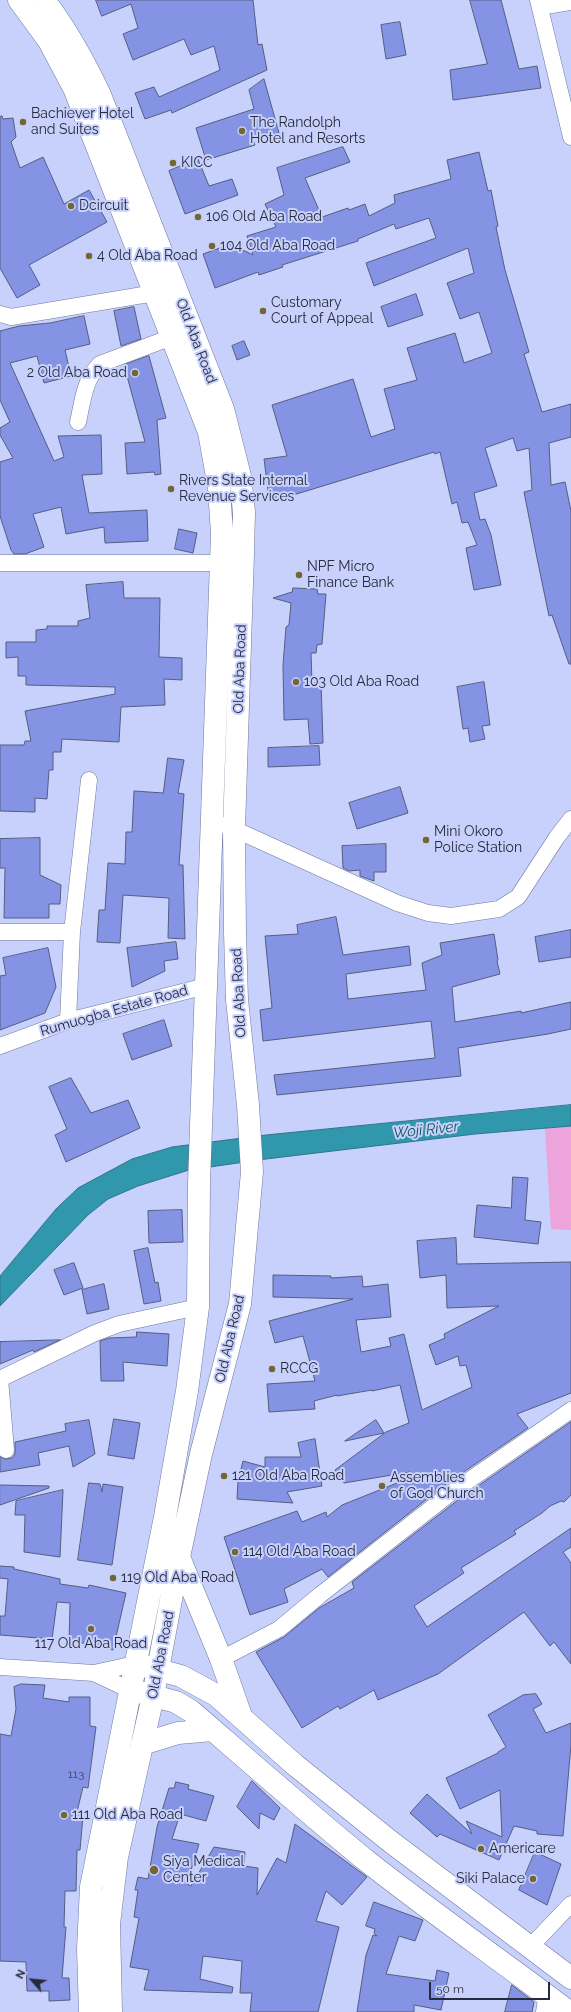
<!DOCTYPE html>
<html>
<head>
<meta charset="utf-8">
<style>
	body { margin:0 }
	#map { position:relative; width:571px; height:2012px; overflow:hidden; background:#c7d1fb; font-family:Raleway,sans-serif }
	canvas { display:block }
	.north { position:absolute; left:12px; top:1960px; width:40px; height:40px; -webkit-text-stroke:3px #c7d1fb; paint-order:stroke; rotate:297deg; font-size:11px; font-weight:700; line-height:16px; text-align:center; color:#272a3a }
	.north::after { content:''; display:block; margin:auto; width:14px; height:18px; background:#272a3a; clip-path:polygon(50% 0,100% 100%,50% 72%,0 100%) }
	.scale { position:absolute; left:429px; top:1982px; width:121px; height:18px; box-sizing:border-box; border:2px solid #272a3a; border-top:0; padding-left:5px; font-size:12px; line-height:14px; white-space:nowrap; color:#272a3a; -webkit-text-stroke:3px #c7d1fb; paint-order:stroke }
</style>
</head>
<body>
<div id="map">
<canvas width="571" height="2012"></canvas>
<div class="north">N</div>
<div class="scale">50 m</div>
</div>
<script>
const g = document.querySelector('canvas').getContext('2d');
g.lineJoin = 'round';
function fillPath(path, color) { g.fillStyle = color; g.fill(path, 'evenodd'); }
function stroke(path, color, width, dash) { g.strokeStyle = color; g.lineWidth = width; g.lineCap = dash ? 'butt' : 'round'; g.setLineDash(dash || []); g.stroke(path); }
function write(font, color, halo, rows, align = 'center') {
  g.font = font + ' Raleway,sans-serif'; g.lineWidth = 4; g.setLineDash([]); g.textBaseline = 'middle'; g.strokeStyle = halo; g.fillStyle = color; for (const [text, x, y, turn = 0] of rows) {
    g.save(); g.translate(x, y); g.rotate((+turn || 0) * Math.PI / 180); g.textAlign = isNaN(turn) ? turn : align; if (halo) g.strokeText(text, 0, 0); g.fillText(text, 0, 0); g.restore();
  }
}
fillPath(new Path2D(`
	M571,1126V1230L551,1229L545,1128Z`), '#eda3dc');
const water = new Path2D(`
	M571,1105V1126L475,1134L266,1159L189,1170L138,1186L108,1199L88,1215L0,1306V1276L56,1209L78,1188L132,1159L172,1147L266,1135Z`);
fillPath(water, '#3097ad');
stroke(water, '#2d768a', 1);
const building = new Path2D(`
	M96,0H253L258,45L262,44L267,70L172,113L171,110L145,119L135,93L154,87L159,97L220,70L214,46L191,55L184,39L133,60L123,34L138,28L131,4L102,16Z
	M470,0H501L519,69L537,66L541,88L453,100L450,70L487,64Z
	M400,22L406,55L386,59L381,25Z
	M264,79L279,133L253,140L255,145L206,160L196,128L254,109L249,90Z
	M2,116L3,119L13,118L16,137L11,142L20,168L43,157L64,204L89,190L107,222L29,265L40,285L17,298L0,268V117Z
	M343,147L350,162L305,178L322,217L348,208L349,210L365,204L369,216L395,203L394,195L451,179L447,160L479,152L488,191L491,190L498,226L496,227L505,270L529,352L524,354L542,412L571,404V437L549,443L551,485L565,482L571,511V664H569L552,615L549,616L537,558L524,492L532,490L529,448L517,451L513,438L485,448L497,486L474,493L480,520L485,519L491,535L501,585L474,590L466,548L477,545L468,522L462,523L457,502L452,504L440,452L435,454L434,452L290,496L269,498L264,459L287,456L272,405L353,379L371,437L395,429L384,389L417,380L407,348L455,333L464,363L492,353L479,312L460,319L447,283L474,273L468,248L374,286L366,263L436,238L429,218L396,229L394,224L358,239V241L282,265L283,267L259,275L258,272L215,288L203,254L231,244L253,255L247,236L276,227L265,204L284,195L277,168Z
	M198,159L209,186L232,179L238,195L185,214L169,171Z
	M416,294L423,315L388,327L381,307Z
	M134,307L141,339L121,346L114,311Z
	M84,316L90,344L65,350L71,376L44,383L37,356L10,363L54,461L64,457L58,436L101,435L102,474L82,475L89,513L147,510L148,541L105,543L104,527L66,534L61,507L33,514L44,547L25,554H14L11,550L0,516V462L13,458L0,435V428L10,422L0,400V331L19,326L50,323Z
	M244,341L250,355L237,360L232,346Z
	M149,356L166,418L157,420L161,474L155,475L154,472L127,474L125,443L145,442L124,365Z
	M179,529L197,533L193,553L175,549Z
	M123,582L124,598H160L159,657L182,658V680L164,679L165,705L121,707L119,742L62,739L61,752H53V770H49L47,799L35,798V812L0,811V745H24L25,741H31L25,711L115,694V687L26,685V676H18V657L6,658V642H36V630L47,629V626H78V621L90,618L86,585Z
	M293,588L317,589L318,594H326L322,644L317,645L316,653H311L312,683L321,682L323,743L310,744L308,719L284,720L283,665L286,627L289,625L291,603L273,598L292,592Z
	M484,682L490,725L482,726L485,739L470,742L468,728L463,729L457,687Z
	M319,746L320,765L268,767V748Z
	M168,758L184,760L178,793L184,794L179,865H183L185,939L168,938L169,898L123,895L120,943L97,942L99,910H105L108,863L125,864L126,832H132L134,791L163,793Z
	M400,787L408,813L357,829L349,803Z
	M40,838V875L61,885L60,904H49V918H4L5,868H0V839Z
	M386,844V872H374V881L360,876V870L349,871L343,868L342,846Z
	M336,917L343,955L409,946L411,965L346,974L348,999L426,990L422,963L442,955L440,943L494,934L498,960L497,961L500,974L452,987L455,1022L521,1011V1013L571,1002V1029L548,1034L458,1048L461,1076L277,1095L274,1075L435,1058L431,1021L263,1041L260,1010L272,1008L265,936L298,934L297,925Z
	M571,930V957L539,962L535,937Z
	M176,942L178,959L164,961L165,971L132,987L127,948Z
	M48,948L56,987L45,1013L0,1030V976L6,975L3,958Z
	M164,1020L172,1046L132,1060L123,1034Z
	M71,1078L91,1113L128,1100L140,1128L66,1162L55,1135L67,1129L49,1087Z
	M513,1177L528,1178L525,1220L541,1222L538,1244L474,1237L477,1205L511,1208Z
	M182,1210L183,1242L149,1243L148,1211Z
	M456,1238L457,1264L571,1262V1393L517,1414L528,1428L446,1484L328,1577L322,1569L284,1589L288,1602L250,1615L224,1537L297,1511L302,1522L326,1512L327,1517L342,1505L412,1477L410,1472L344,1483L335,1470L386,1432L409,1423L400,1385L372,1391V1390L337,1396V1395L314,1401L315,1409L269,1412L267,1384L315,1381L303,1336L275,1343L269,1321L353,1299L273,1297V1275L331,1276V1278L362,1276L363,1287L388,1284L391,1317L356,1320L361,1352L391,1346L389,1338L404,1334L422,1410L472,1387L466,1365L460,1366L458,1356L436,1365L429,1345L445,1338L444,1334L499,1306L447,1308L446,1275L420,1278L417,1241Z
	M148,1248L155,1283L158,1282L161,1301L144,1304L134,1251Z
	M74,1263L83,1288L64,1295L54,1270Z
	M104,1284L109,1309L87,1314L82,1290Z
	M137,1332L169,1334L167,1366L123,1362L124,1381H101L100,1341L109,1338L136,1337Z
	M60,1340L34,1352L33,1350L0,1364V1342Z
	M114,1419L140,1423L134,1459L108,1455Z
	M89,1420L95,1454L73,1467L69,1446L38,1453L40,1465L0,1472V1457L6,1459L12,1458L15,1454V1442L66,1431L65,1424Z
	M376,1420L384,1433L345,1441Z
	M571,1422V1495L564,1502L561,1501L550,1506L542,1513L514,1531L516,1534L461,1568L464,1573L414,1606L427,1627L571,1528V1547L563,1552L571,1563V1664L554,1642L550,1646L524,1612L438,1674L378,1700L374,1690L340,1709L338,1706L302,1728L256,1652L284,1637L319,1608L354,1588L352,1582L458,1500Z
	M315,1439L322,1486L287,1492L293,1503L237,1499L238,1481L243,1461L265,1467V1457H301L298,1443Z
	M89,1483L100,1484L102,1492L103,1484L123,1487L112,1565L78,1560Z
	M0,1485L49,1486V1488L0,1505Z
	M63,1490L60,1557L24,1552L25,1515H15L16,1501Z
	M0,1566L14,1567V1569L60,1579V1584L88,1588L89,1585L126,1593L113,1650L78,1642L69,1644L70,1603L57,1602L52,1639L0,1635V1616H5L8,1579L0,1578Z
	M21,1684L45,1685L43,1698L69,1702V1697H90V1726L96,1727L88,1788L83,1787L76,1816H83L80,1850H77L76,1891H65L64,1927H66L62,1978H69L70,2000L49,2001V1991H27L26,1962L0,1961V1734L11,1736L16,1709L14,1687Z
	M536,1694L542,1704L533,1709L546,1733L571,1723V1745L563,1836L537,1834V1831L514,1826L499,1860L440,1834L437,1837L410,1813L427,1794L472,1834L466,1821L502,1837L500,1790L460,1809L446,1778L498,1753V1752L506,1747L488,1715L523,1695Z
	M252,1781L280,1808L274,1820L260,1813L259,1829L237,1807Z
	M176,1782L189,1785L188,1789L214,1796L206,1821L180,1814L172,1839L199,1844L187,1884L191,1886L214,1847L245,1852L244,1866L258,1868L257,1895L277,1858L286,1863L295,1824L367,1877L342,1905L326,1891L316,1921L339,1927L318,2012H250L252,1993H240L242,1961L203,1956L200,1979L233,1987L232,1993L144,1990L149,1970L130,1967L139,1918L134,1917L138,1890H135L138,1877L148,1879L157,1827L169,1788H174Z
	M535,1852L561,1864L547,1905L519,1890Z
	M374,1902L423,1920L415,1941L399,1936L386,1974L435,1981L437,1970L449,1973L441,2010L414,2005V2012H357L366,1955L373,1935L377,1936L374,1933L375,1929L366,1926Z
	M512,1985L534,2002L532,2012H505Z`);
fillPath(building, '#8493e4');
stroke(building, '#555d82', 1);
const street = new Path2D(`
	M538,0L571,137
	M540,7L571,2
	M0,314L11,317L155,293
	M78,422C83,400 84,380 100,364L172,337
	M0,563H221
	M225,825L397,903L428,913L451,916L499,909L518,897L557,837L571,819
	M0,932H72
	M68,1021L72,932L89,780
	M0,1046L68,1021L206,986
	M0,1379L95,1333L119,1324L198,1307
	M0,1379L6,1450
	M221,1659L279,1629L320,1595L452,1492L571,1410
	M0,1667L94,1673L135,1664
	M94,1673L130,1690
	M530,1947L571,1904
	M544,2012L547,1995`);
const primary = new Path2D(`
	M19,0L49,41L74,88L209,432L219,488L222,534L199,1183L198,1307L187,1391L165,1517L91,1887L88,1949L90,2012
	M44,0C67,30 84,61 100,95L223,409L240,476L244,512L243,553L234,829L235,933L237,1000L248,1105L252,1172L240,1304L201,1454L179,1557L153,1696L117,1857L109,1924L111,2012
	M179,1557L221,1659L241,1716
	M144,1666L181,1676L216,1695L295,1765L391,1842L571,1978
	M139,1692L176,1702L191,1711C250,1762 308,1813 368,1862C434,1914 503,1962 569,2012
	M142,1744L178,1733L213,1730`);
stroke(street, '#70789e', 17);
stroke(primary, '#70789e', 23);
stroke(street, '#fff', 16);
stroke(primary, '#fff', 22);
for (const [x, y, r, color] of [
	[23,122,4,"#736633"],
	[242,131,4,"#736633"],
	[173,163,4,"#736633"],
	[71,206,4,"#736633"],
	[198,217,4,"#736633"],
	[212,246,4,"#736633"],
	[89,256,4,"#736633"],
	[263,311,4,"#736633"],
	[135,373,4,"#736633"],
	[171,489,4,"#736633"],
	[299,575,4,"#736633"],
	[296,682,4,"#736633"],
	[426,840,4,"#736633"],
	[272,1369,4,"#736633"],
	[224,1476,4,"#736633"],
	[382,1486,4,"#736633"],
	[235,1552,4,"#736633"],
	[113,1578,4,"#736633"],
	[91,1629,4,"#736633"],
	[64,1815,4,"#736633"],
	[481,1849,4,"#736633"],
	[154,1870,5,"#736633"],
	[533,1879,4,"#736633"]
]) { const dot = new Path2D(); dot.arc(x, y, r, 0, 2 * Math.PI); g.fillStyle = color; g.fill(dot); stroke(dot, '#c7d1fb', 1.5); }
write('12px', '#3e4464', null, [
	["113",76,1774]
]);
write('14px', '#272a3a', '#c7d1fb', [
	["Bachiever Hotel",31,114],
	["and Suites",31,130],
	["The Randolph",250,123],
	["Hotel and Resorts",250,139],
	["KICC",181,163],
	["Dcircuit",79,206],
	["106 Old Aba Road",206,217],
	["104 Old Aba Road",220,246],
	["4 Old Aba Road",97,256],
	["Customary",271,303],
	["Court of Appeal",271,319],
	["2 Old Aba Road",127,373,"right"],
	["Rivers State Internal",179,481],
	["Revenue Services",179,497],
	["NPF Micro",307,567],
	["Finance Bank",307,583],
	["103 Old Aba Road",304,682],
	["Mini Okoro",434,832],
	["Police Station",434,848],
	["RCCG",280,1369],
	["121 Old Aba Road",232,1476],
	["Assemblies",390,1478],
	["of God Church",390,1494],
	["114 Old Aba Road",243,1552],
	["119 Old Aba Road",121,1578],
	["117 Old Aba Road",91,1644,"center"],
	["111 Old Aba Road",72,1815],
	["Americare",489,1849],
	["Siya Medical",163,1862],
	["Center",163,1878],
	["Siki Palace",525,1879,"right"]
], 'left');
write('14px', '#272a3a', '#c7d1fb', [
	["Old Aba Road",196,341,69],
	["Old Aba Road",240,669,-88],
	["Old Aba Road",239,993,-93],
	["Rumuogba Estate Road",114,1011,-16],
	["Old Aba Road",230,1339,-77],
	["Old Aba Road",161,1655,-79]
]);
write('italic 15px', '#19515d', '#c7d1fb', [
	["Woji River",426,1130,-6]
]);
</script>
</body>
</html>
